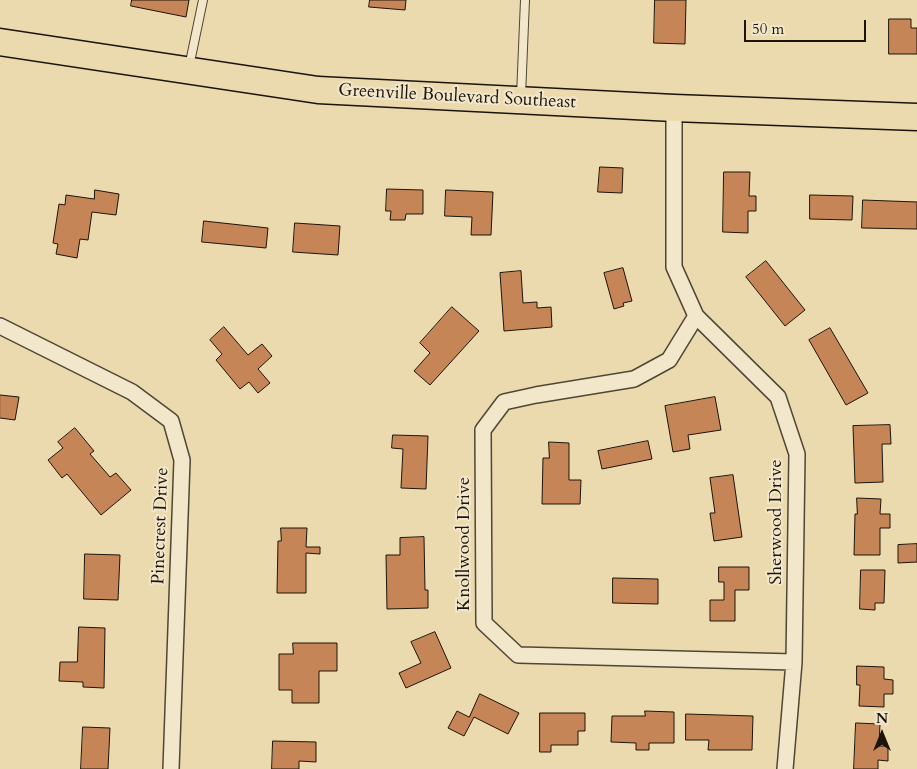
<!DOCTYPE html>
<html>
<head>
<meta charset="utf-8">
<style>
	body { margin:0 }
	#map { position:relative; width:917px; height:769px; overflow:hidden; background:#ebdaae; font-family:Cardo,serif }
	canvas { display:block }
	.north { position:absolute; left:857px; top:709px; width:50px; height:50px; -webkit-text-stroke:4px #f2e7ca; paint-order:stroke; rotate:0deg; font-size:14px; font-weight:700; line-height:20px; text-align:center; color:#1c140b }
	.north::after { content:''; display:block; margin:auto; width:18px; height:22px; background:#1c140b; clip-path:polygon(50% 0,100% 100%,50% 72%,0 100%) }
	.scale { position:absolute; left:744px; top:20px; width:122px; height:22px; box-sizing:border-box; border:2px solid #1c140b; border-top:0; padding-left:6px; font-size:15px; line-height:18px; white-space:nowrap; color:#1c140b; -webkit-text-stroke:4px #f2e7ca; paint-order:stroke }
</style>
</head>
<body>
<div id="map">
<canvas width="917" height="769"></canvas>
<div class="north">N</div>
<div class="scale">50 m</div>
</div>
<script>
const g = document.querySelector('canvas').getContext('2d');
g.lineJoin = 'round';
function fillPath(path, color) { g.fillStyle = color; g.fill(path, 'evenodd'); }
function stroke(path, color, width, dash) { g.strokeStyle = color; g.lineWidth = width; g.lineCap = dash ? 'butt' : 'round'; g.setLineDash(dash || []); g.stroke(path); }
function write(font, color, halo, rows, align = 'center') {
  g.font = font + ' Cardo,serif'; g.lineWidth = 4; g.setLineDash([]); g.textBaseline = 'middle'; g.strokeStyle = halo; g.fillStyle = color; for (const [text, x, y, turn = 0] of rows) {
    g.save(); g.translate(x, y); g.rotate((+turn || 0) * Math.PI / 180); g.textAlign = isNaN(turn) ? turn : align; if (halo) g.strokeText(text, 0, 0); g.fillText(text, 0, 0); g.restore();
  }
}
const building = new Path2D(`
	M132,0H189L186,17L131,6Z
	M370,0H406L405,10L369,7Z
	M655,0H686L685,44L654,43Z
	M889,19H911V28H917V54H889Z
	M600,167L623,168L622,193L598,192Z
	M724,172H750L749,196H756V211H748V233L723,232Z
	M387,189L423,190V214H406L405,220H390L391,211H386Z
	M95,190L119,194L116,215L92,212L88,240L80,239L77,258L56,254L58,244L53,243L59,204L65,205L66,195L94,199Z
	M446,190L493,192L491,235H471L472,217L445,216Z
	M810,195L853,196L852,220L810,219Z
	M863,200L917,202V229L862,228Z
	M204,221L268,228L266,248L202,242Z
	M295,223L340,226L338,255L293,252Z
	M766,261L805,310L785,326L746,277Z
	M623,268L632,301L623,303L624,306L614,309L604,273Z
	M521,271L523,303L537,302V308L551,307L552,327L504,331L500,273Z
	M452,307L479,331L430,385L414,371L430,353L420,343Z
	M224,327L248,355L262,344L272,356L258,369L270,383L258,393L249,382L240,389L216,360L222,354L210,340Z
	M830,328L868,393L846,405L809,340Z
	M0,395L19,397L15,420L0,418Z
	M715,397L721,430L688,435L690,449L673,452L665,406Z
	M890,425L891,444H882L883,482L855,483L853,426Z
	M75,428L94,451L90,454L110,477L116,473L131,490L101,515L67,474L62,478L48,460L63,448L58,442Z
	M393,435L428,436L426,489L401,488L403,449L392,448Z
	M648,441L652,459L602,469L598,451Z
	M549,442L569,443V480H581L580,504H542L543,458H549Z
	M733,475L742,537L714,541L710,513H715L710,478Z
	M857,498L881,499L880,514H890V528H880V555H854L855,514H857Z
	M281,528H307L306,547H320V554L306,553V593H277L278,541H281Z
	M424,537L425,590H428V608L387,609L386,555H400V538Z
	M917,544V562L898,563V545Z
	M85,554L120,555L118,600L84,599Z
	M719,567H749V590H735V621H710V600H724V582H719Z
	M861,570H885L884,603H875V610L860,609Z
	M613,578L658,579V604L613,603Z
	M79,627L105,628L104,688L83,687V682L59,681L60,662H77Z
	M435,632L451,668L406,688L399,673L421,663L411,642Z
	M293,643H337V671H319V703H292V690H279V654H293Z
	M857,666L884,667V679L893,680V694H884V707L859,706L860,685H857Z
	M480,694L519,713L508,734L474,717L464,736L448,728L457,711L469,717Z
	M645,711L674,712V743H649V750H636V743L611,742L612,716H645Z
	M540,713H585V731H578V745H551V752H540Z
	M686,714L753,716L752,750H708L709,740H686Z
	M856,723L880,724L879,746H888V761L878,760V769H854Z
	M83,727L110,728L108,769H81Z
	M273,741L316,742V762L299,761V769H272Z`);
fillPath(building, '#c68557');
stroke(building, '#1c140b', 1);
const lane = new Path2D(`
	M189,67L203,0
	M521,96L525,0`);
const street = new Path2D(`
	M674,108V267L696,316L778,397L797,454L794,662L785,769
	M696,316L669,360L634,379L536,395L504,402L483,430L484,623L518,655L794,662
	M0,326L132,392L171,421L182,460L171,769`);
const highway = new Path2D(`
	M0,42L318,90L674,108L917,117`);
stroke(lane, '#504634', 10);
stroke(street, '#504634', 18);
stroke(highway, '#1c140b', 29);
stroke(lane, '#f2e7ca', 8);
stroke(street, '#f2e7ca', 15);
stroke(highway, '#ebdaae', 26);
write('18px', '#1c140b', '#f2e7ca', [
	["Greenville Boulevard Southeast",457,97,3],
	["Sherwood Drive",777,522,-90],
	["Pinecrest Drive",161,526,-88],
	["Knollwood Drive",465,544,-90]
]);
</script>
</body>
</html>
